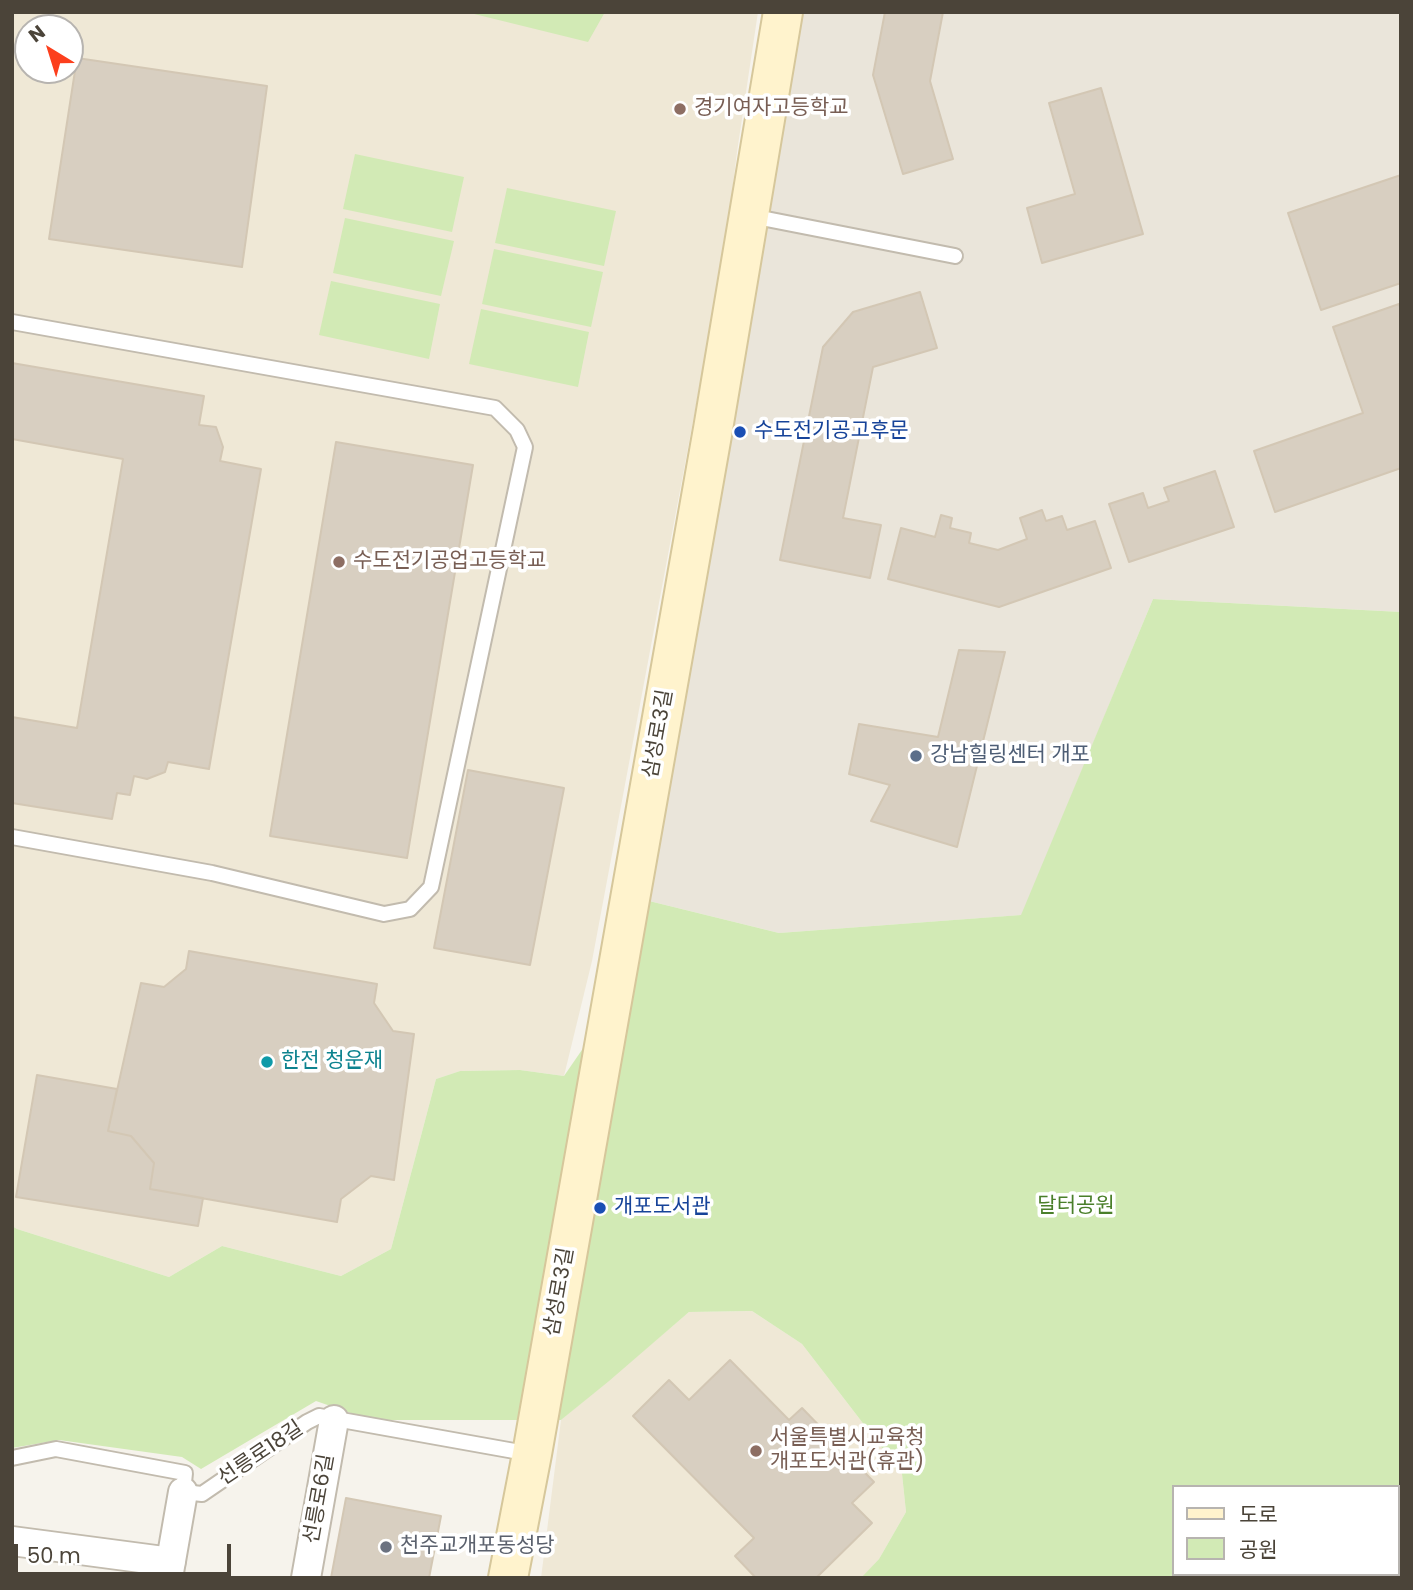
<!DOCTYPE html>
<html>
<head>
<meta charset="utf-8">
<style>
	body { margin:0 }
	#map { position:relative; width:1413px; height:1590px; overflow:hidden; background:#f6f3ec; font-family:Poppins,"Noto Sans KR",sans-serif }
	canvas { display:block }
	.frame { position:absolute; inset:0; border:14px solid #4b4439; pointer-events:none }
	.legend { position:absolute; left:1172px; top:1485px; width:228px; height:91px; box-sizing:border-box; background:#fff; border:2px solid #b7b4b0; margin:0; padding:9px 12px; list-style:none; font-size:21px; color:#4b4439 }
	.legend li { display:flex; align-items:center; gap:14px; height:35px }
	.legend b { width:35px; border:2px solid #b7b4b0 }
	.north { position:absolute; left:14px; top:14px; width:70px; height:70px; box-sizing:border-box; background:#fff; border:2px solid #b7b4b0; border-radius:50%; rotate:322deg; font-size:19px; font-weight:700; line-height:28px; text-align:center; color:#4b4439 }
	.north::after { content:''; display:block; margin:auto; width:24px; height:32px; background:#fc3f1d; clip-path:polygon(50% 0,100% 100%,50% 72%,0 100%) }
	.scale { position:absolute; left:14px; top:1544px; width:217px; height:32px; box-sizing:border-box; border:4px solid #4b4439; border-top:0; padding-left:9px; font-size:21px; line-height:24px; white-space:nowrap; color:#4b4439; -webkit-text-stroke:5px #fff; paint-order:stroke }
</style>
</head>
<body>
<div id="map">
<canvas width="1413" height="1590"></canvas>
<div class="frame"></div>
<ul class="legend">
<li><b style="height:9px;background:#fff3cd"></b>도로</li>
<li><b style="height:19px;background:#d2eab5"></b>공원</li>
</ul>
<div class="north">N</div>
<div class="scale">50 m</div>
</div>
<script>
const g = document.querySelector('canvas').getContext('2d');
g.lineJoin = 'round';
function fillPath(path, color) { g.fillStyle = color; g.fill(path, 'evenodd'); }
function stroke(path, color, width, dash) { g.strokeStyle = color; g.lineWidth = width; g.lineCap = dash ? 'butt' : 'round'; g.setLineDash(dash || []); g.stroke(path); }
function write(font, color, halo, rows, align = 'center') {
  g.font = font + ' Poppins,"Noto Sans KR",sans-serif'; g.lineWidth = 7; g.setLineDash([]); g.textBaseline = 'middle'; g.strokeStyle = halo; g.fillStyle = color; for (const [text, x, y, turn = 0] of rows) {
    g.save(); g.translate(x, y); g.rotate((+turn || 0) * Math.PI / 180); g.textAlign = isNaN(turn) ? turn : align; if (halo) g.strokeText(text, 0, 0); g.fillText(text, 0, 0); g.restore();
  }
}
fillPath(new Path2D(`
	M783,12H1401V612L1153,599L1022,915L779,933L641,899Z`), '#eae5da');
fillPath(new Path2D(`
	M12,12H758L737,152L725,250L592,961L564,1076L520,1070L460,1071L436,1079L391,1249L341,1276L222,1246L169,1277L17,1229L12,1226ZM28,28H70V70H28Z
	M752,1311L802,1344L902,1474L906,1512L879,1559L862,1578H541L561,1420L689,1312Z`), '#efe8d6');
fillPath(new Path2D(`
	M466,12H605L588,42Z
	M355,154L464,177L452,232L343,209Z
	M507,188L616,211L604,266L495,243Z
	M345,218L454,241L441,296L333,273Z
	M494,249L603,272L591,327L482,304Z
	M331,281L440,304L429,359L319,335Z
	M481,309L589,332L578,387L469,364Z
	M1153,599L1401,612V1578H861L879,1559L906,1512L902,1474L802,1344L752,1311L689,1312L609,1381L561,1420H371L316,1401L201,1469L182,1457L59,1440L12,1448V1226L17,1229L169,1277L222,1246L341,1276L391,1249L436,1079L460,1071L520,1070L564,1076L608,1012L641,899L779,933L1021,915ZM1173,1487H1397V1574H1173Z`), '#d2eab5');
const building = new Path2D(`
	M885,12H943L930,81L953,159L903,174L873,75Z
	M77,58L267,86L242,267L49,239Z
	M1101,88L1143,234L1042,263L1027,208L1075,194L1049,103Z
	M1401,175V283L1321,310L1288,213Z
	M920,292L937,348L873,367L843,518L881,525L870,578L780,560L823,347L853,312Z
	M1399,304L1401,310V468L1275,512L1254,451L1363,413L1333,327Z
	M12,363L204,396L199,425L216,427L223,447L220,461L261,469L209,769L168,762L165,772L147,779L134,776L130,795L117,793L112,819L12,803V717L77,728L123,459L12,439Z
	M336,442L473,465L407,858L270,836Z
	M1215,471L1234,527L1129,562L1109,504L1143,493L1148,508L1169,501L1164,488Z
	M1042,510L1046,521L1062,516L1067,530L1095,521L1111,568L999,607L888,579L901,528L935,537L941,515L952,518L950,528L971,533L969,543L998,550L1027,539L1020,518Z
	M959,650L1005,652L957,847L871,821L890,785L849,774L859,724L938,737Z
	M468,770L564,788L530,965L434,948Z
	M189,951L377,984L374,1003L393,1031L414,1034L394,1180L371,1176L341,1199L337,1222L150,1189L154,1163L131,1136L108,1131L141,983L164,987L186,969Z
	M37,1075L117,1089L108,1131L131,1136L154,1163L150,1189L203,1198L198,1226L16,1197Z
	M730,1360L789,1420L802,1408L874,1482L852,1503L872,1523L816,1578H756L735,1556L754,1538L633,1416L669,1380L689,1400Z
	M346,1498L441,1516L429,1578H331Z`);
fillPath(building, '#d8cfc1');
stroke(building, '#d3c7b4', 2);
const lane = new Path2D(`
	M751,216L955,256
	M12,322L495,408L517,430L525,447L431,887L410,909L384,914L212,873L12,837
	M12,1458L56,1449L185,1473L183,1492L202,1494L307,1422L319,1416L531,1454`);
const street = new Path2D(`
	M12,1541L171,1562
	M168,1578L183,1492
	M306,1578L334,1420`);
const secondary = new Path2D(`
	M508,1578L532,1454L713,429L783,12`);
stroke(lane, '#c2bbae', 18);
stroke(street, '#c2bbae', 32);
stroke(secondary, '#d6c79b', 42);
stroke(lane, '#fff', 14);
stroke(street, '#fff', 28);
stroke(secondary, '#fff3cd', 38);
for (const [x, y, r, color] of [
	[680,109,7,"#8d6e63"],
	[740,432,7,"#1a4fb4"],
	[339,562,7,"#8d6e63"],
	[916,756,7,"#5c6f8a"],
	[267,1062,7,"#0f9aa8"],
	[600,1208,7,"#1a4fb4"],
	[756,1451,7,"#8d6e63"],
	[386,1547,7,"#6b7280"]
]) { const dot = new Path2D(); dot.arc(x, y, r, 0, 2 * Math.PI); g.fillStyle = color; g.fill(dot); stroke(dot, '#fff', 2.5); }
write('21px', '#785e54', '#fff', [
	["경기여자고등학교",694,109],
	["수도전기공업고등학교",353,562],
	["서울특별시교육청",770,1439],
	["개포도서관(휴관)",770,1463]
], 'left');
write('21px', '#164399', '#fff', [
	["수도전기공고후문",754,432],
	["개포도서관",614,1208]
], 'left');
write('21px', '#4b4439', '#fff', [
	["삼성로3길",659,734,-80],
	["삼성로3길",560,1292,-80],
	["선릉로18길",261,1454,-34],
	["선릉로6길",320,1499,-80]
]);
write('21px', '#4e5e75', '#fff', [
	["강남힐링센터 개포",930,756]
], 'left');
write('21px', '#0d838f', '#fff', [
	["한전 청운재",281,1062]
], 'left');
write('21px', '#4a7f2a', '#fff', [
	["달터공원",1076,1207]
]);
write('21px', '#5b616d', '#fff', [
	["천주교개포동성당",400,1547]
], 'left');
</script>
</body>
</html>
